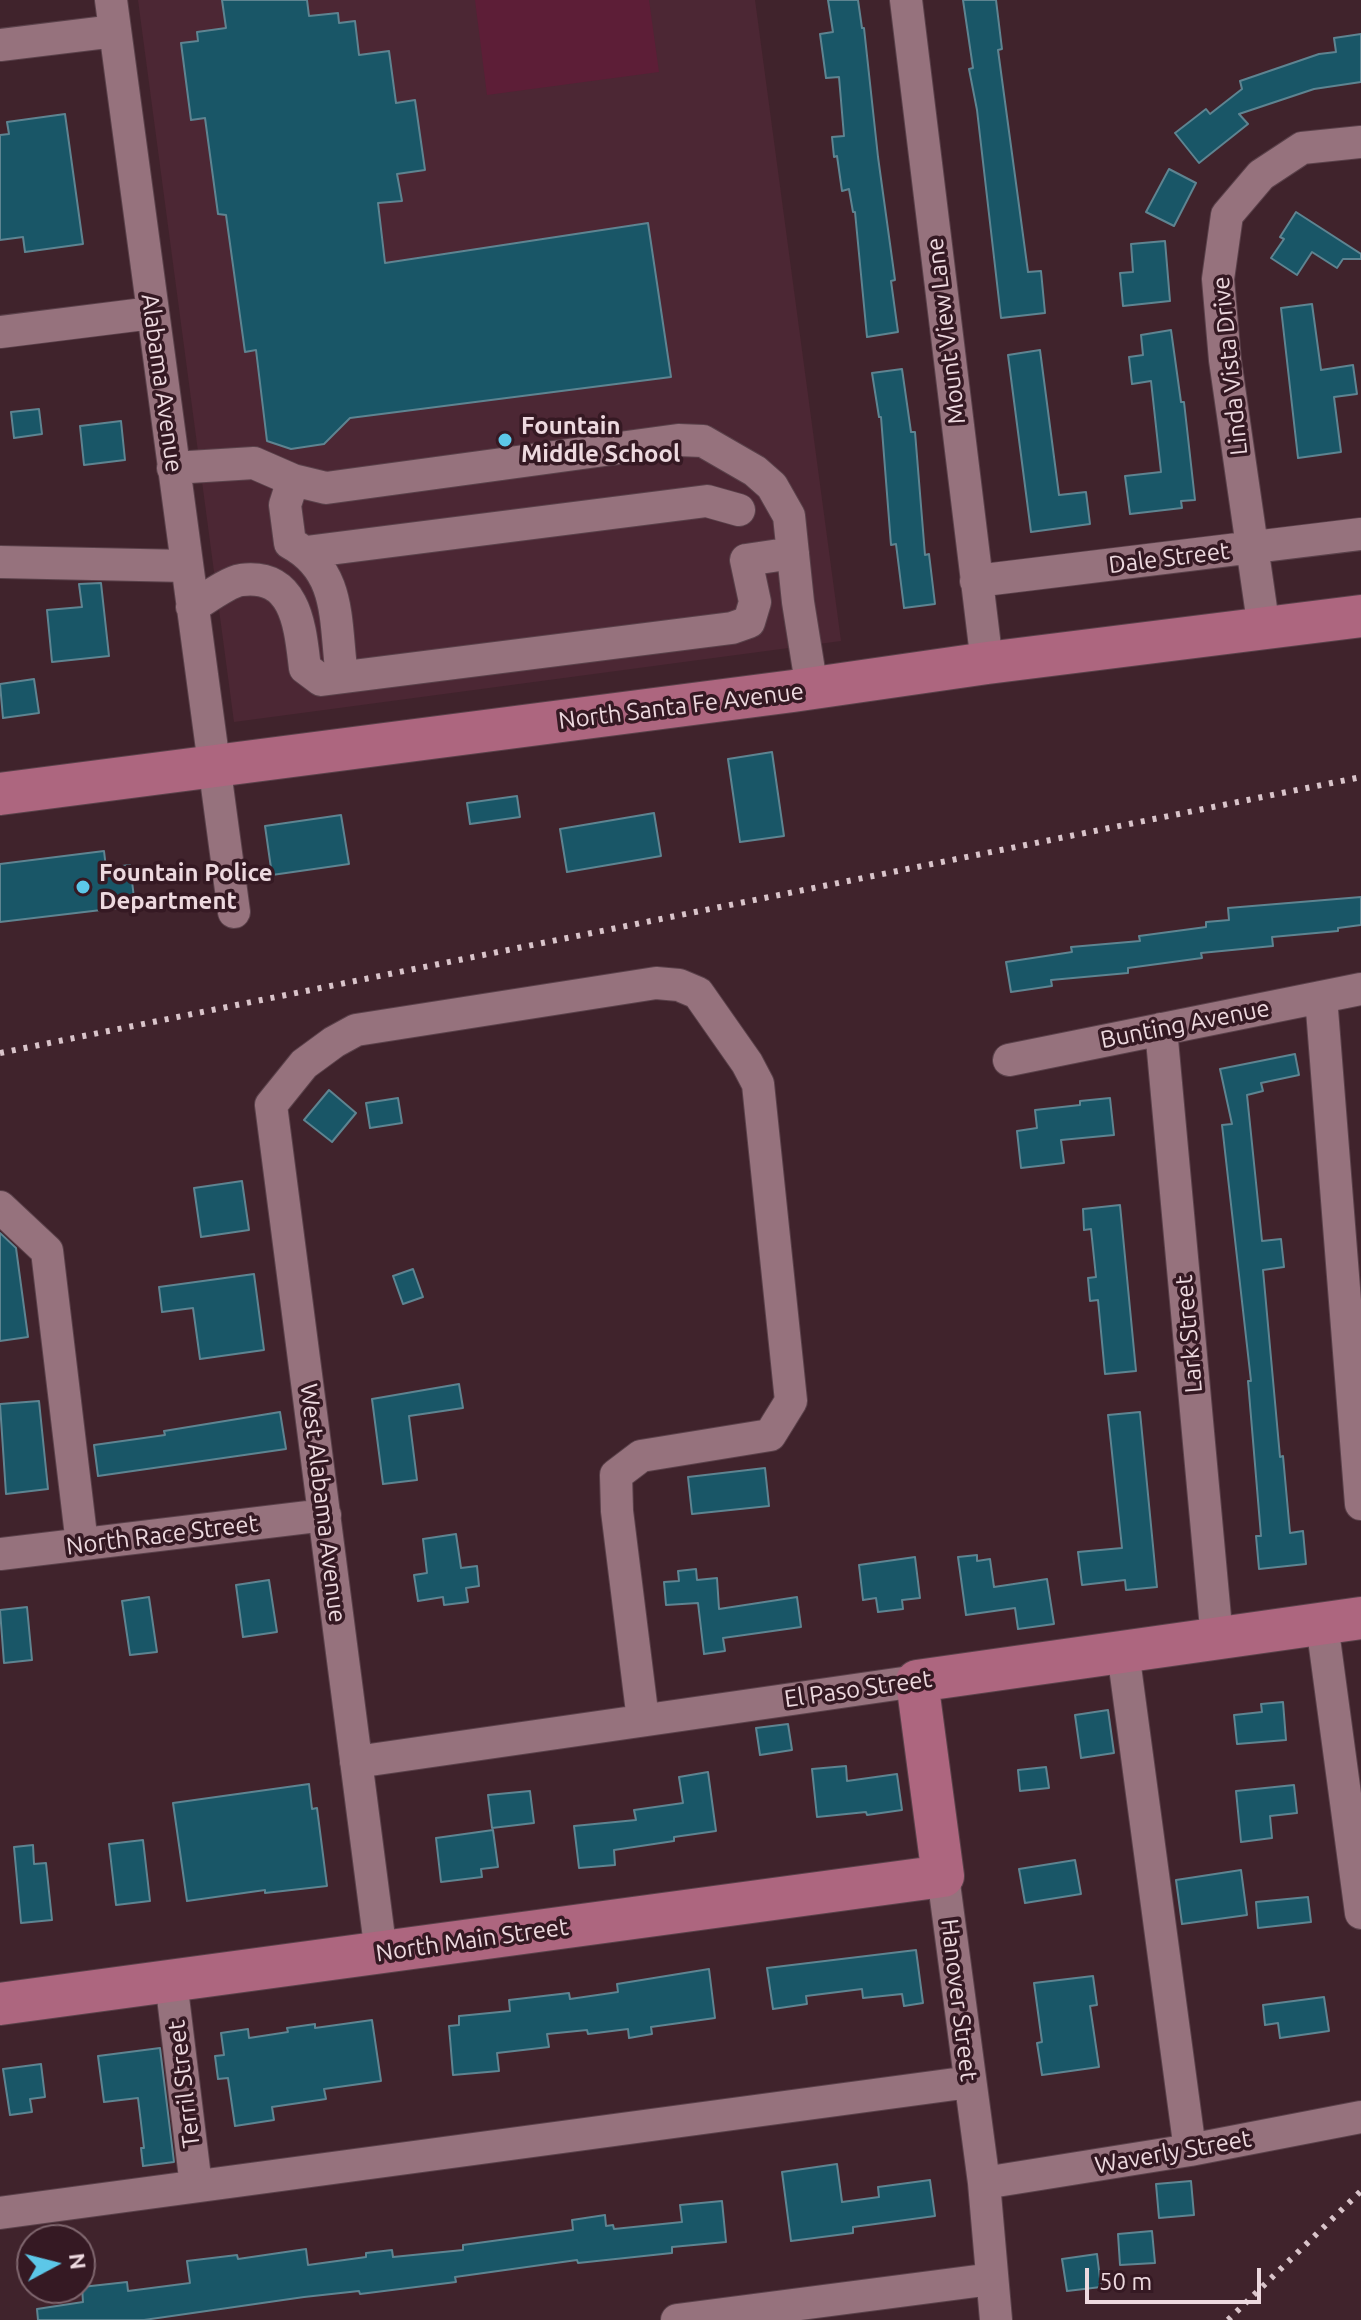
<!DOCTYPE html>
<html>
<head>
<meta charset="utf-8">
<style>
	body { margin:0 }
	#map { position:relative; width:1361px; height:2320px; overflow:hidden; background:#40232c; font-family:Ubuntu,sans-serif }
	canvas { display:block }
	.north { position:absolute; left:16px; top:2224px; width:80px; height:80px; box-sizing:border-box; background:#351923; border:2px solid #7f666e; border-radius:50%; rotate:83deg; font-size:22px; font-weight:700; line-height:32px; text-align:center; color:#edd9df }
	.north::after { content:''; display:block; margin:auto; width:28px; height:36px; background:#5cc7e8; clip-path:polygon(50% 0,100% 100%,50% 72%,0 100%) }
	.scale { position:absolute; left:1085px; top:2268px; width:176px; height:36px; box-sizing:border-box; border:4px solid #edd9df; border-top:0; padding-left:10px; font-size:24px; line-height:28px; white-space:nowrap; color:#edd9df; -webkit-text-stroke:6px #351923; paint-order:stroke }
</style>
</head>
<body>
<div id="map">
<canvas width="1361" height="2320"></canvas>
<div class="north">N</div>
<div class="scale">50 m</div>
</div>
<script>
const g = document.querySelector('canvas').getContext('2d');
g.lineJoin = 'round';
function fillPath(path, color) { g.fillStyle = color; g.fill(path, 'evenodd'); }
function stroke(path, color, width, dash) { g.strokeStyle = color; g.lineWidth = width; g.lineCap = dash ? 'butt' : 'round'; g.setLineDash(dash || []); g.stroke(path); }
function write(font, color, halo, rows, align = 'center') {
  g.font = font + ' Ubuntu,sans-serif'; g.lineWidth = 7; g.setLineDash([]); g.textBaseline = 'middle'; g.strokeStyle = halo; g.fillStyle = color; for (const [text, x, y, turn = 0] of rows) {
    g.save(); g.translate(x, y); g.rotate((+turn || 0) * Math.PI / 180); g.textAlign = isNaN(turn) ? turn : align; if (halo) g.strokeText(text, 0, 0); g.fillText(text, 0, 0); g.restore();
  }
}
fillPath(new Path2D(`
	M138,0H755L841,641L234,722Z`), '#4c2734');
fillPath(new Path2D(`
	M475,0H649L659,72L487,95Z`), '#5d1e37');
const building = new Path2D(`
	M222,0H307L309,16L338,13L339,23L355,21L359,55L389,51L396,103L415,100L425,170L397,174L402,201L378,203L385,263L648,223L671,377L350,418L324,444L291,449L267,441L256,350L245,352L226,215L218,214L205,118L191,120L181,43L198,41L197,32L226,28Z
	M828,0H858L862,28H864L878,157L895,280L891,281L898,332L867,337L855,212H853L849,189L842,191L837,156L834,157L832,137L844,136L839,77L826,78L820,34L833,32Z
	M963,0H996L1002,49L998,50L1028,272L1041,271L1045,313L1001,318L977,110L969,69L973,68Z
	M1361,34V82L1314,89L1239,114L1248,124L1199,163L1175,133L1206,109L1210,114L1242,89L1240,81L1319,54L1336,52L1334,38Z
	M65,114L83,244L25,252L23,237L0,240V135L9,134L7,122Z
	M1169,169L1196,183L1174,226L1146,212Z
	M1296,212L1361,254V259H1343L1337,268L1312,252L1297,275L1271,258L1284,239L1280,237Z
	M1165,241L1170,301L1123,306L1120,273L1133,272L1131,244Z
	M1312,304L1321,370L1353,365L1357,394L1334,397L1341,452L1298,458L1281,308Z
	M1171,330L1181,402H1184L1195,500L1181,501L1182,508L1130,514L1125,476L1161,472L1151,381L1132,384L1129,357L1143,355L1141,335Z
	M1040,350L1059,495L1086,492L1090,524L1031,532L1008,355Z
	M902,369L911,432H915L925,555L929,554L935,604L904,608L896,544L891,545L881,417H879L872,373Z
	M39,409L42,434L14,438L11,412Z
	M121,421L125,460L84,465L80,426Z
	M101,583L109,656L52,662L47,610L82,607L79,584Z
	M34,679L39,713L3,718L0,684Z
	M772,752L784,836L740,842L728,759Z
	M517,796L520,817L470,824L467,803Z
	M654,813L661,856L567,872L560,829Z
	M341,815L349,864L272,875L265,826Z
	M104,851L106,868L130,865L135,906L0,922V864Z
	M1361,897V925L1338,928V931L1272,937L1273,946L1201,953L1202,958L1128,968V973L1051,980L1052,986L1011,992L1006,962L1072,952L1071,947L1140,941L1139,936L1206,927V922L1229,920L1228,908Z
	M1295,1054L1299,1075L1261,1083L1263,1091L1247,1095L1262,1241L1281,1239L1284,1267L1263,1270L1280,1457L1283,1456L1290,1533L1303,1531L1306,1564L1259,1569L1256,1536H1261L1248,1381H1251L1222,1125L1232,1124L1220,1069Z
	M329,1090L356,1113L332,1142L304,1120Z
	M398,1098L402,1123L370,1128L366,1103Z
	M1110,1098L1114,1135L1061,1140L1064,1163L1021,1168L1017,1131L1037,1128L1035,1110L1080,1105V1101Z
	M242,1181L249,1230L201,1237L194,1188Z
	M1120,1205L1136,1371L1105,1374L1098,1300L1090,1301L1088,1278L1096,1277L1091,1229L1084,1230L1083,1209Z
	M0,1233L16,1248L28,1337L0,1341Z
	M413,1269L423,1297L403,1304L393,1276Z
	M254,1274L264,1350L200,1359L193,1308L162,1312L159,1287Z
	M459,1384L463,1408L409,1416L417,1480L383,1484L372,1399Z
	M39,1401L48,1489L6,1494L0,1404Z
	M280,1412L286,1449L98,1476L94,1445L165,1435L164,1431Z
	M1140,1412L1157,1587L1126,1590L1125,1580L1082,1585L1078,1552L1122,1548L1108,1415Z
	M765,1468L769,1506L692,1514L688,1477Z
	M456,1534L461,1568L477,1566L479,1586L466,1588L468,1602L444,1605L443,1597L418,1601L414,1575L427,1573L423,1539Z
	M977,1555V1561L990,1559L994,1587L1047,1579L1054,1624L1018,1629L1015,1608L966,1615L958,1557Z
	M915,1557L920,1598L902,1600L903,1609L878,1612L876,1598L863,1600L859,1565Z
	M696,1569L697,1580L717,1578L719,1609L797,1597L801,1627L723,1638L725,1651L704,1654L698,1603L666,1605L664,1582L679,1581L678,1571Z
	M269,1580L277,1632L243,1637L236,1585Z
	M149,1597L157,1652L130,1655L122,1601Z
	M27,1607L32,1660L4,1663L0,1610Z
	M1283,1702L1286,1740L1237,1744L1234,1715L1262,1712L1261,1704Z
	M1108,1710L1114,1753L1081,1758L1075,1715Z
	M788,1724L792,1750L760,1755L756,1728Z
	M846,1766L847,1781L897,1774L902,1810L867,1815L866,1812L817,1817L812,1769Z
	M1046,1767L1049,1788L1020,1791L1018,1770Z
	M708,1772L716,1831L674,1837V1841L614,1850L615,1865L579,1868L574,1826L636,1820L634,1810L683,1803L679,1777Z
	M309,1784L312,1809L317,1808L327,1886L265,1893V1890L187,1901L173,1803Z
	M1294,1785L1297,1813L1270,1816L1272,1838L1241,1842L1236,1791Z
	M530,1791L534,1823L492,1828L488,1795Z
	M493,1830L498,1867L481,1869L482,1877L441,1882L436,1838Z
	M143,1840L150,1901L116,1905L109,1844Z
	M33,1845L34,1864L46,1863L52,1920L21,1923L14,1847Z
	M1075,1860L1081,1894L1025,1903L1019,1869Z
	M1241,1870L1247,1915L1182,1924L1176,1880Z
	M1308,1897L1311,1922L1258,1928L1256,1902Z
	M916,1950L923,2003L904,2006L902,1994L863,1998L862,1989L806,1996L807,2004L773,2009L767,1968Z
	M709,1969L715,2018L651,2027L652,2034L629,2038L628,2029L588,2034L587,2030L547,2034L549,2047L497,2053L499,2071L453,2075L449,2026L459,2025V2016L510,2011L509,2000L569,1993L570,1999L618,1992L617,1984Z
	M1093,1976L1097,2005L1090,2006L1099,2067L1042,2075L1037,2043L1042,2042L1034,1983Z
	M1324,1997L1329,2031L1280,2038L1278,2023L1265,2025L1263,2005Z
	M372,2020L381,2081L324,2089L326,2099L272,2107L274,2120L235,2126L228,2078L218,2079L215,2056L224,2055L221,2033L248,2029L249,2038L288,2032L287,2028L315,2024V2028Z
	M160,2048L174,2162L143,2166L141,2148H144L138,2098L104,2102L98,2056Z
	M41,2064L45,2097L30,2099L32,2112L10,2115L3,2069Z
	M837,2164L842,2202L879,2197L878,2187L930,2180L935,2216L853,2227V2233L791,2241L782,2172Z
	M1191,2181L1194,2215L1159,2218L1156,2184Z
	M722,2201L726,2242L672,2247V2253L578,2263L577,2260L455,2277L456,2282L360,2294L359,2291L304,2297L144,2320H38L37,2309L83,2302L82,2287L127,2282L128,2291L190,2283L187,2261L237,2255L238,2259L306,2249L308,2265L366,2257V2253L392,2250L393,2257L463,2250V2245L573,2230L572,2220L605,2215L606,2226L613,2225L614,2229L682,2222L680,2205Z
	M1152,2231L1155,2263L1120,2265L1118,2234Z
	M1097,2254L1101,2287L1067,2291L1062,2259Z`);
fillPath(building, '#195667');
stroke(building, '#5e8491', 2);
const minor = new Path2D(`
	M111,0L234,912
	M906,0L987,663
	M0,45L115,31
	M0,332L152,313
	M173,468L254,463L293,480L326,488L678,440L703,441L755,471L772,486L789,516L798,602L812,689
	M293,480L285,505L290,543C340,570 335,618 341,668L349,675
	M306,552L707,501L739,510
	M0,562L186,566
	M976,581L1361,534
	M192,607C204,600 228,582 241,580C297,573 300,628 305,668L321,680L732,628L749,622L755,602L746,560L793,553
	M1264,629L1225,360L1218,279L1227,215L1261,175L1302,148L1361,142
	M1321,997L1361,1504
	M1161,1029L1217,1639
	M1009,1060L1361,989
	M0,1207L47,1251L82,1544
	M0,1554L325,1515
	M1322,1624L1361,1913
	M1123,1652L1190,2150
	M356,1762L917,1681
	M943,1876L984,2183L996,2320
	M381,1953L271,1105L304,1064L334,1042L356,1030L656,983L679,985L698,993L747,1063L758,1084L791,1401L770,1435L641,1456L616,1475L617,1511L643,1720
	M171,1981L196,2186
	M984,2183L1190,2150L1361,2117
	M0,2213L970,2082
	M677,2320L992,2279`);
const major = new Path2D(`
	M0,794L793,691L987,663L1361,616
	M0,2004L943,1876L917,1681L1361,1618`);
stroke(minor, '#5a414a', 34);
stroke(major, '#5a414a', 44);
stroke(minor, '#96727d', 32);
stroke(major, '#ad667f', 42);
stroke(new Path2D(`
	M0,1053L1361,777
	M1228,2320L1361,2191`), '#d9c4ca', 6, [4, 8]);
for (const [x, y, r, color] of [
	[505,440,8,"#5cc7e8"],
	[83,887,8,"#5cc7e8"]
]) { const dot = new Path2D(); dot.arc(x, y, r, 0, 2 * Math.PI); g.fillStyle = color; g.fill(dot); stroke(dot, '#351923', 3); }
write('24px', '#edd9df', '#351923', [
	["Mount View Lane",946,331,-97],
	["Linda Vista Drive",1230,366,-96],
	["Alabama Avenue",162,383,82],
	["Dale Street",1169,558,-7],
	["North Santa Fe Avenue",681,706,-7],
	["Bunting Avenue",1185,1024,-11],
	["Lark Street",1189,1334,-95],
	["West Alabama Avenue",323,1503,83],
	["North Race Street",162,1535,-7],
	["El Paso Street",858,1689,-8],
	["North Main Street",472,1940,-8],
	["Hanover Street",959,2000,83],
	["Terril Street",184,2084,-97],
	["Waverly Street",1173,2152,-10]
]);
write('bold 24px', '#edd9df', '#351923', [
	["Fountain",521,426],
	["Middle School",521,454],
	["Fountain Police",99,873],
	["Department",99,901]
], 'left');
</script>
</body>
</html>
